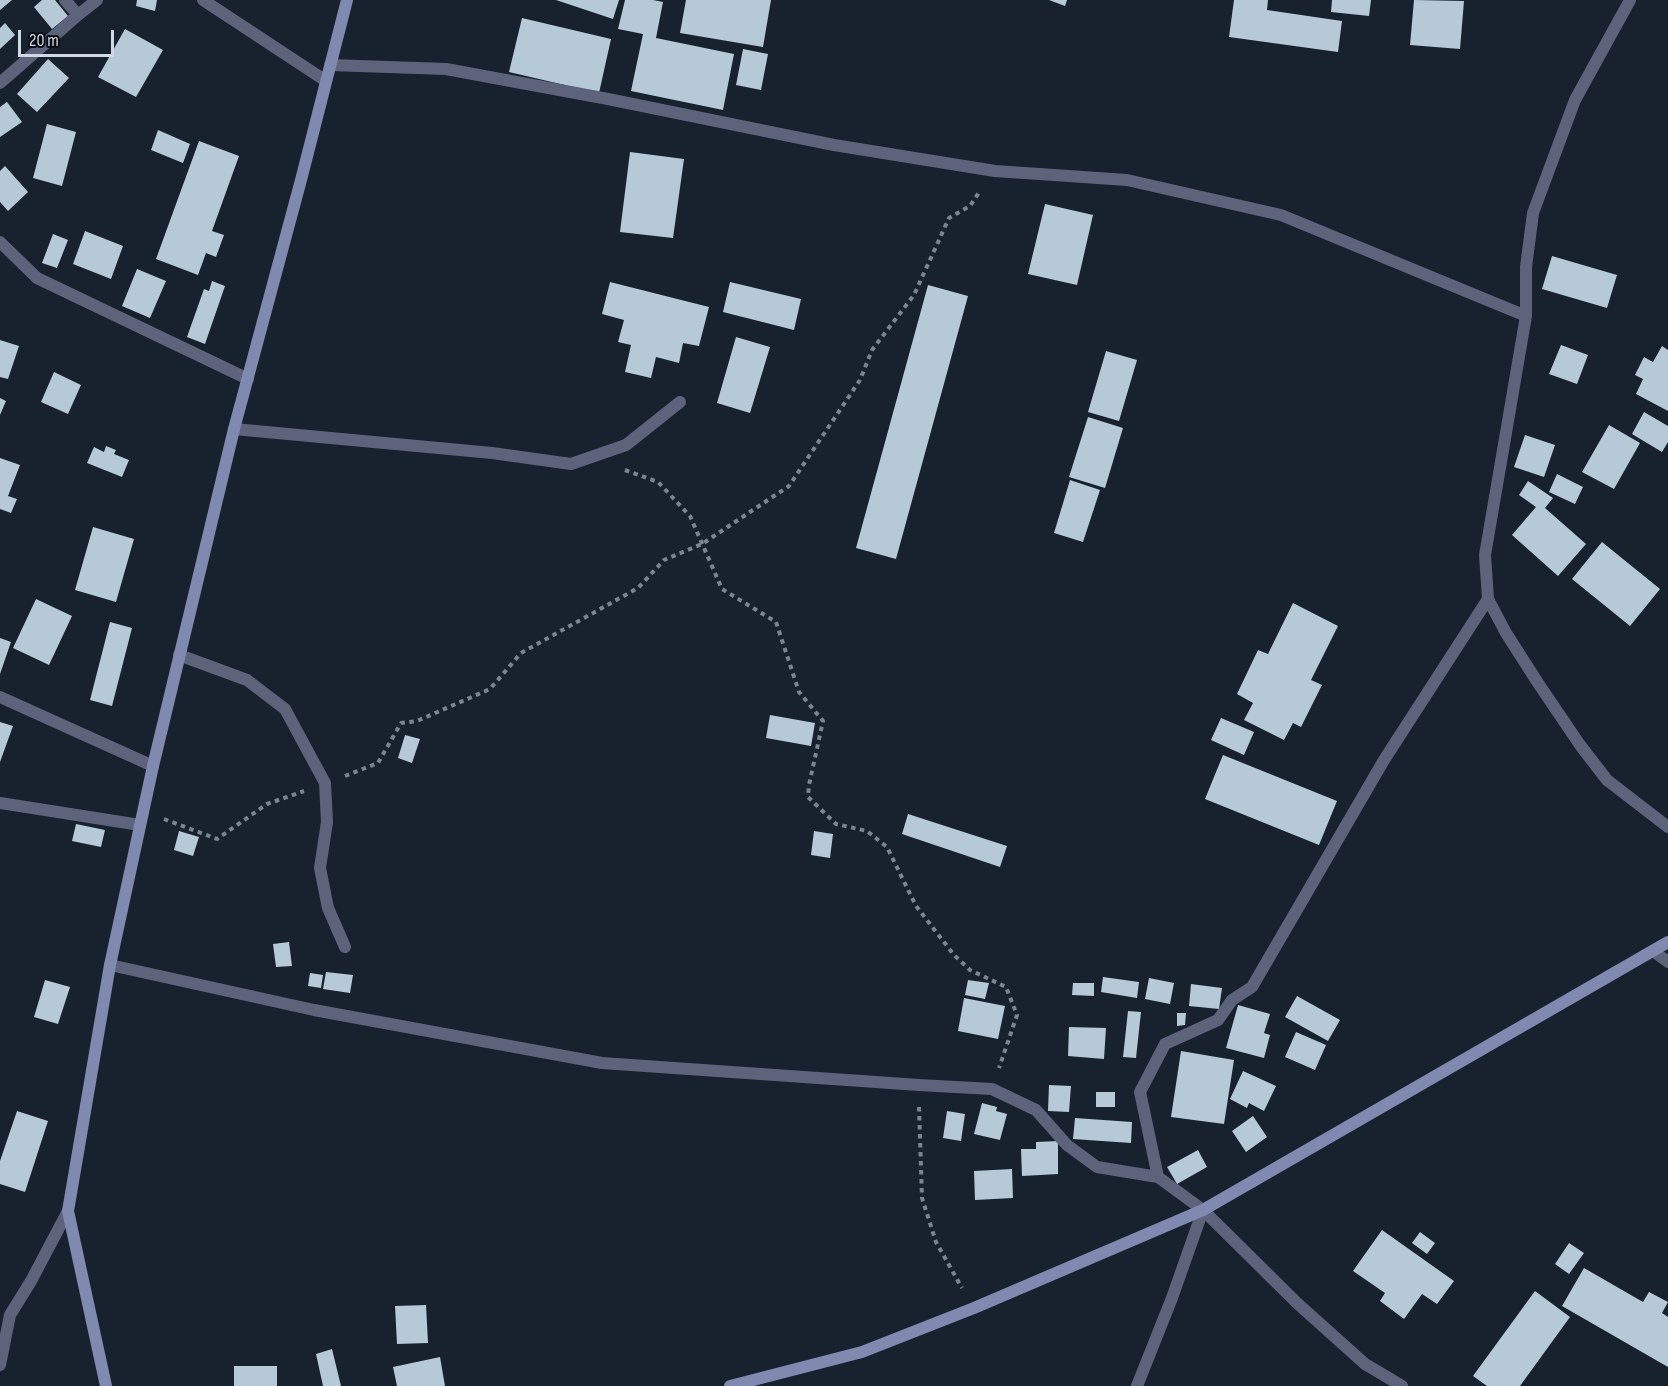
<!DOCTYPE html>
<html>
<head>
<meta charset="utf-8">
<style>
	body { margin:0 }
	#map { position:relative; width:1668px; height:1386px; overflow:hidden; background:#18222f; font-family:"Sofia Sans Condensed",sans-serif }
	canvas { display:block }
	.scale { position:absolute; left:18px; top:30px; width:96px; height:27px; box-sizing:border-box; border:3px solid #d1d8e1; border-top:0; padding-left:8px; font-size:18px; line-height:21px; white-space:nowrap; color:#d1d8e1; -webkit-text-stroke:4px #070b11; paint-order:stroke }
</style>
</head>
<body>
<div id="map">
<canvas width="1668" height="1386"></canvas>
<div class="scale">20 m</div>
</div>
<script>
const g = document.querySelector('canvas').getContext('2d');
g.lineJoin = 'round';
function fillPath(path, color) { g.fillStyle = color; g.fill(path, 'evenodd'); }
function stroke(path, color, width, dash) { g.strokeStyle = color; g.lineWidth = width; g.lineCap = dash ? 'butt' : 'round'; g.setLineDash(dash || []); g.stroke(path); }
fillPath(new Path2D(`
	M0,0H12L0,10Z
	M42,0H55L68,16L52,29L34,7Z
	M137,0H157L155,11L136,6Z
	M556,0H619L613,19Z
	M625,0H653L663,2L656,38L734,54L723,110L631,91L643,34L618,29Z
	M686,0H771L763,47L680,33Z
	M1049,0H1067L1065,6Z
	M1234,0H1268L1267,10L1342,21L1338,52L1229,37Z
	M1332,0H1371L1369,16L1331,12Z
	M1414,0L1464,1L1460,49L1410,45Z
	M522,18L611,39L599,93L509,72Z
	M5,23L15,35L0,49V28Z
	M125,29L163,50L136,97L98,77Z
	M743,49L768,54L761,90L736,85Z
	M48,59L69,78L37,112L17,94Z
	M7,102L22,122L0,137V107Z
	M47,124L76,132L62,186L33,178Z
	M158,130L190,144L183,163L151,150Z
	M199,141L239,156L212,231L224,235L216,257L206,253L198,275L156,259Z
	M630,152L684,159L673,238L620,232Z
	M5,166L28,192L8,211L0,202V171Z
	M1045,204L1093,215L1077,285L1028,274Z
	M85,231L123,246L111,279L73,264Z
	M53,234L68,240L57,268L42,263Z
	M1552,256L1617,275L1607,308L1542,289Z
	M137,269L166,281L150,318L122,306Z
	M212,281L225,286L205,344L187,337L204,289L209,291Z
	M610,282L709,307L699,346L683,343L679,363L656,357L651,378L625,372L631,345L618,342L624,320L602,314Z
	M730,282L801,299L794,330L723,312Z
	M928,285L968,296L896,559L856,548Z
	M736,337L770,347L750,413L717,403Z
	M0,340L19,346L8,379L0,377Z
	M1561,345L1588,355L1577,384L1549,374Z
	M1662,346L1668,350V411L1636,394L1643,379L1635,375L1644,357L1653,362Z
	M1106,351L1137,360L1119,421L1088,412Z
	M54,372L81,385L68,414L41,402Z
	M0,398L6,401L0,415Z
	M1644,412L1668,426V442L1662,452L1632,434Z
	M1088,417L1123,428L1105,488L1069,477Z
	M1609,425L1640,443L1614,489L1582,472Z
	M1525,435L1555,445L1544,477L1514,467Z
	M106,446L116,450L114,454L129,460L122,477L87,463L94,447L104,452Z
	M0,458L20,465L8,496L17,499L11,513L0,509Z
	M1557,474L1583,487L1575,504L1549,492Z
	M1070,480L1100,490L1083,542L1054,533Z
	M1528,481L1553,498L1545,508L1586,544L1558,576L1512,535L1536,507L1519,495Z
	M93,527L134,539L116,602L75,590Z
	M1602,542L1660,589L1630,626L1572,579Z
	M36,599L72,616L49,665L13,648Z
	M1293,603L1338,626L1311,680L1322,685L1301,727L1293,723L1284,740L1244,720L1253,703L1237,694L1258,650L1268,654Z
	M110,622L132,628L112,706L90,700Z
	M0,638L11,642L0,674Z
	M770,715L815,723L811,746L766,738Z
	M1221,718L1254,732L1244,755L1211,740Z
	M0,722L13,726L0,762Z
	M405,735L420,739L412,763L398,758Z
	M1223,755L1337,801L1319,845L1205,799Z
	M908,814L1007,846L1000,867L902,834Z
	M76,824L105,830L101,847L72,841Z
	M179,831L199,837L193,856L174,850Z
	M814,831L833,834L830,858L811,855Z
	M289,942L292,966L276,967L273,944Z
	M326,972L353,975L350,993L323,989Z
	M310,973L323,975L321,988L308,986Z
	M1103,977L1139,982L1137,998L1101,992Z
	M1149,978L1174,983L1170,1004L1145,999Z
	M45,980L70,987L58,1024L34,1017Z
	M968,980L989,983L985,999L965,995Z
	M1073,983H1094V996L1072,995Z
	M1191,984L1222,988L1219,1009L1189,1006Z
	M1297,996L1340,1020L1328,1041L1285,1017Z
	M964,998L1005,1006L998,1039L958,1031Z
	M1238,1005L1270,1014L1264,1033L1270,1035L1264,1058L1226,1048Z
	M1128,1011L1141,1012L1136,1058L1123,1057Z
	M1177,1013H1186L1185,1025L1177,1026Z
	M1069,1027L1106,1028L1104,1059L1068,1056Z
	M1296,1032L1326,1045L1315,1070L1285,1057Z
	M1181,1051L1234,1060L1224,1124L1171,1117Z
	M1243,1071L1276,1086L1264,1111L1249,1103L1247,1108L1230,1099Z
	M1049,1085L1071,1086L1069,1112L1048,1111Z
	M1096,1092H1115V1107H1096Z
	M982,1103L997,1107L996,1111L1007,1114L1000,1140L974,1134Z
	M17,1111L48,1121L25,1192L0,1184V1161Z
	M947,1111L965,1114L961,1141L943,1138Z
	M1253,1116L1267,1137L1246,1152L1232,1131Z
	M1075,1118L1132,1122L1131,1143L1073,1139Z
	M1058,1141V1174L1022,1176L1021,1149H1036V1142Z
	M1198,1150L1207,1167L1177,1184L1167,1167Z
	M1012,1169L1013,1198L975,1200L974,1171Z
	M1382,1230L1454,1281L1437,1304L1422,1294L1404,1319L1380,1301L1385,1293L1353,1271Z
	M1420,1232L1435,1243L1427,1254L1412,1243Z
	M1569,1243L1584,1253L1569,1274L1555,1264Z
	M1584,1268L1643,1302L1649,1292L1668,1302L1662,1313L1668,1317V1367L1562,1306Z
	M1535,1291L1570,1317L1520,1386H1487L1473,1376Z
	M426,1305L428,1343L397,1344L395,1306Z
	M332,1349L341,1386H323L316,1354Z
	M440,1357L445,1386H397L393,1367Z
	M234,1366H277V1386H234Z`), '#b5c9d6');
stroke(new Path2D(`
	M625,470L658,482L690,516L722,589L776,622L799,692L823,721L809,785L808,797L836,824L867,831L887,847L916,906L954,955L970,970L1006,987L1017,1015L999,1068
	M345,776L378,763L401,723L417,721L490,689L521,653L638,588L664,560L702,544L789,486L860,380L872,350L914,295L949,218L970,206L980,191
	M164,819L217,839L267,804L304,791
	M919,1107L922,1198L936,1242L962,1288`), '#7c858f', 4, [4.5, 4.5]);
stroke(new Path2D(`
	M234,429L492,453L571,464L626,445L680,402
	M179,655L247,680L285,709L325,783L327,822L320,868L328,908L345,947
	M1653,951L1668,962`), '#5e637c', 12);
stroke(new Path2D(`
	M65,0L78,15
	M203,0L326,81
	M1630,0L1575,100L1533,213L1526,267V316L1485,555L1488,599L1506,633L1538,683L1580,745L1607,780L1668,827
	M330,65L446,69L608,99L834,145L995,171L1127,180L1281,215L1526,316
	M0,83L78,15L97,0
	M0,242L37,278L248,379
	M0,697L153,766
	M0,803L140,825
	M110,965L314,1010L602,1063L919,1085L992,1089L1036,1110L1067,1145L1097,1167L1158,1177
	M0,1365L10,1315L31,1281L68,1211
	M1137,1386L1172,1298L1203,1210
	M1402,1386L1365,1364L1297,1303L1203,1210L1158,1177L1140,1092L1165,1044L1218,1020L1232,1000L1252,987L1384,760L1488,599`), '#5e637c', 12);
stroke(new Path2D(`
	M106,1386L68,1211L110,965L153,766L234,429L301,180L347,0
	M730,1386L862,1352L974,1308L1203,1210L1668,942`), '#8089b0', 12);
</script>
</body>
</html>
